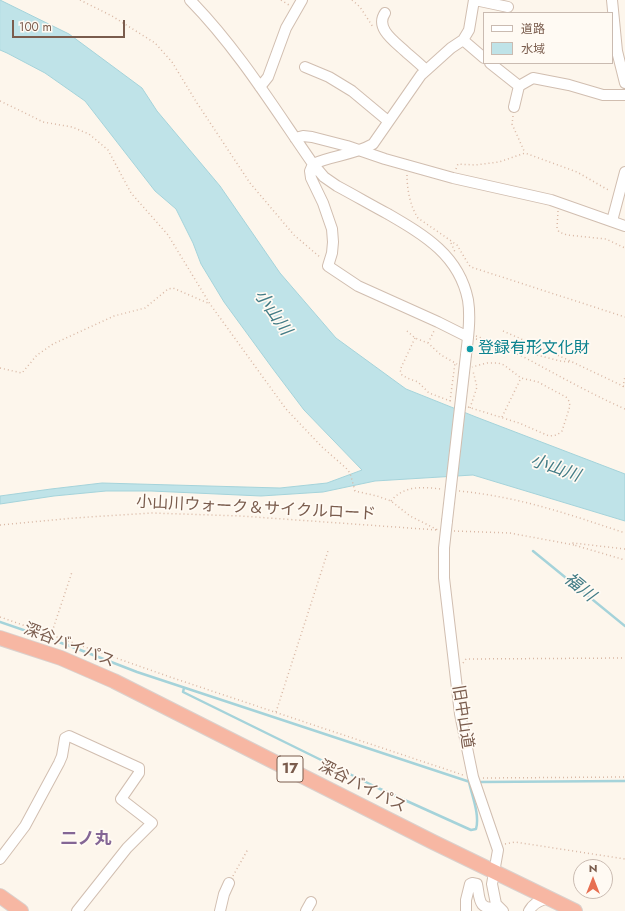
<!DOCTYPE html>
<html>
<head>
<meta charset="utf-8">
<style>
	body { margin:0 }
	#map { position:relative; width:625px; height:911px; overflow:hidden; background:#fdf6ec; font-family:Jost,"Noto Sans JP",sans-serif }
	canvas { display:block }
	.legend { position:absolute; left:483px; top:12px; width:130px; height:52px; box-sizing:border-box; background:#fffaf3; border:1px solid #cabbb1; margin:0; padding:5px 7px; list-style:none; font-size:12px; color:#7a5c4d }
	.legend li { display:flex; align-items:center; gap:8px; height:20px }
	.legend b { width:20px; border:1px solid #cabbb1 }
	.north { position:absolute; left:573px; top:859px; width:40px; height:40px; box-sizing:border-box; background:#fffaf3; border:1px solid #cabbb1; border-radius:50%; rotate:0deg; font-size:11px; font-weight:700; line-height:16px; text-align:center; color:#7a5c4d }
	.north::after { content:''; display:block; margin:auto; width:14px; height:18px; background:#e76f51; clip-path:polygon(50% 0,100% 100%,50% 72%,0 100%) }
	.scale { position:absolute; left:12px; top:20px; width:113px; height:18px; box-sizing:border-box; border:2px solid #7a5c4d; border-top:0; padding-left:5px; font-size:12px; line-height:14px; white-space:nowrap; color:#7a5c4d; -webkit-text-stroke:3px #fffaf3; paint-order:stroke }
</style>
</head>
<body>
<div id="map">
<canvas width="625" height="911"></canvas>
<ul class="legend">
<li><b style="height:5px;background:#fff"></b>道路</li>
<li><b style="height:11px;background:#bfe3e8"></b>水域</li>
</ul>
<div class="north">N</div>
<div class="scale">100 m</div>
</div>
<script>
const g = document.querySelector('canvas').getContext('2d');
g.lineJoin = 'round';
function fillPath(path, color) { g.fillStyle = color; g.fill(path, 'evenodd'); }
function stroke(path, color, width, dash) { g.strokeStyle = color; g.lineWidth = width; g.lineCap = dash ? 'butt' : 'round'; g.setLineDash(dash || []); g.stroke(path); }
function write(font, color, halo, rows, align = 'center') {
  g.font = font + ' Jost,"Noto Sans JP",sans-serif'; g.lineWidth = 3.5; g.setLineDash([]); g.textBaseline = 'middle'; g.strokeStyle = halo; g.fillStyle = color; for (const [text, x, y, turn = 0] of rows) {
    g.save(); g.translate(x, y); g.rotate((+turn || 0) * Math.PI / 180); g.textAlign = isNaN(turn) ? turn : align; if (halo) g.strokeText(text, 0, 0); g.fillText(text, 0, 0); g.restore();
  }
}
const water = new Path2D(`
	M0,0L69,34L142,88L157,111L220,186L280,273L336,338L406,389L476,417L625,474V521L473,475L375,481L323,492L261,496L151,491H106L54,496L0,504V496L51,489L102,483L280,488L327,483L362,470L304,410L273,369L224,302L201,264L193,243L176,209L155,191L85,101L45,73L7,53L0,50Z`);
fillPath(water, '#bfe3e8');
stroke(water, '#a5d3da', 1);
stroke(new Path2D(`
	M533,551L625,626
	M0,622L70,646L137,672L470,782
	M184,688L183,692L378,788L471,830L476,829C480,815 472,796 469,782
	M481,782L625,781`), '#a5d3da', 2.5);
const minor = new Path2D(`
	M190,0C238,49 274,108 313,164L324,177L337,186C354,195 371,205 388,214C424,235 459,255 468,300C471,318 468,338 466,355
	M475,0L508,7
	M612,0L617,51L625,83
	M385,13C374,29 397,43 407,53C414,59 420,64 426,70
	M463,40L484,58
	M490,63L519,86L533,78L569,85L603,95H625
	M305,67L329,77L352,91L388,121
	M260,87L268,77L286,28L302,0
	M514,107L519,86
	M295,138L303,136L312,137L347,146L385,159L453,178L551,200L625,226
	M612,221L625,172
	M468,337L438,322L358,286L328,266L332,253L333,242L332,229L323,203L311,178L310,171L313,164C333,155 354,155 373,144L421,75L451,48L463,40L469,30L474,0
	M447,521L444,548V578L460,714L473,777L498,850L492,884L496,904L503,911
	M0,859L25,826L59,763L62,756L65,738L69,736L139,768V773L121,799L152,823L127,848L77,911
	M220,911L224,894L229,883
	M306,911L311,902
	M466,911V900L470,884L472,883L477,884C480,897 477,911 497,907
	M529,911C533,903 540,900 549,898`);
const highway = new Path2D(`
	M0,638L61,658L114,681L433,842L575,911
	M0,896L21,911`);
stroke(minor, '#d1beb0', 12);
stroke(highway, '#dad1cd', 16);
stroke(new Path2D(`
	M80,0L112,16L155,43L172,62L197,103L250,183L294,235L321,258
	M281,0L289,5
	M352,0L360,7L373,27
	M0,101L23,112L43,122L72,127L89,134L108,150L131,193L168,235L210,304L286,409L322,447L346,468L350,473L355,491L377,496L391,501L410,516L438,530
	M513,116L512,124L525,153
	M456,169L458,164L475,165L499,162L525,153L577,172L610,191
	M407,175C407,189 410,206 418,218L457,245L469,265L471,267L625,317
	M558,211L557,228L559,232L567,235L606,239L625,248
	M451,243L455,252
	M407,331L415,338L428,343L441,355L457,364
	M503,331L566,359L625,387
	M476,336L517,351L526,352L560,361L570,362
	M415,338L400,370L402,375L407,378L418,382L429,393L453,402
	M476,339C501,344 524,357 546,369C572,383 598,397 625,409
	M428,343L435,329
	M0,368L22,373L37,355L53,344L114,316L145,308L168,289L173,288L210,304
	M623,387L625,376
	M450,401L455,363
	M468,407L519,423L549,436L557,435L562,431L570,406L569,401L566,397L538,382L521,378L504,365L498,363H487L472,367
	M470,408L477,387L473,371
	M502,417L521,378
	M459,491C520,497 568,514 625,533
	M391,501C404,485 423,487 441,489
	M0,525L74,518L152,513L241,516L437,530
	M454,531L510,533L574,545
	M625,549L573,543L574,545L625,560
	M0,617L170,677L463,775
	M51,635L72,572
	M463,663L466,659H469L625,658
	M276,712L328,551
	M483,778L625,777
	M505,844L515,842L625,859
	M233,876L248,849`), '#d9b8a5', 1.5, [1, 3]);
stroke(minor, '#fff', 10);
stroke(highway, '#f7b7a3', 14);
const minorBridge = new Path2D(`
	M447,521L466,355`);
stroke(minorBridge, '#d1beb0', 12, []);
stroke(minorBridge, '#fff', 10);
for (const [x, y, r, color] of [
	[470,349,4,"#0f9aa8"]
]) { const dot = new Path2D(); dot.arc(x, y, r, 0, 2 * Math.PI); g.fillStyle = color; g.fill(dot); stroke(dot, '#fffaf3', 1.5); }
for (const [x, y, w] of [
	[290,769,26]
]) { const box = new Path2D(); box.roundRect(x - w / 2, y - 13, w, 26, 3); g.fillStyle = '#fffaf3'; g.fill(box); stroke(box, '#7a5c4d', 1); }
write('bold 15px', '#7a5c4d', null, [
	["17",290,769]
]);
write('16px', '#0d838f', '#fffaf3', [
	["登録有形文化財",478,349]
], 'left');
write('16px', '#7a5c4d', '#fffaf3', [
	["小山川ウォーク＆サイクルロード",256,509,3],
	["深谷バイパス",69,646,21],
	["旧中山道",462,717,81],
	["深谷バイパス",362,787,27]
]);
write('italic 17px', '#437c86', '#fffaf3', [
	["小山川",272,313,55],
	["小山川",555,469,19],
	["福川",579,588,39]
]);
write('bold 17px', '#846695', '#fffaf3', [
	["二ノ丸",86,840]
]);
</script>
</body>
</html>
